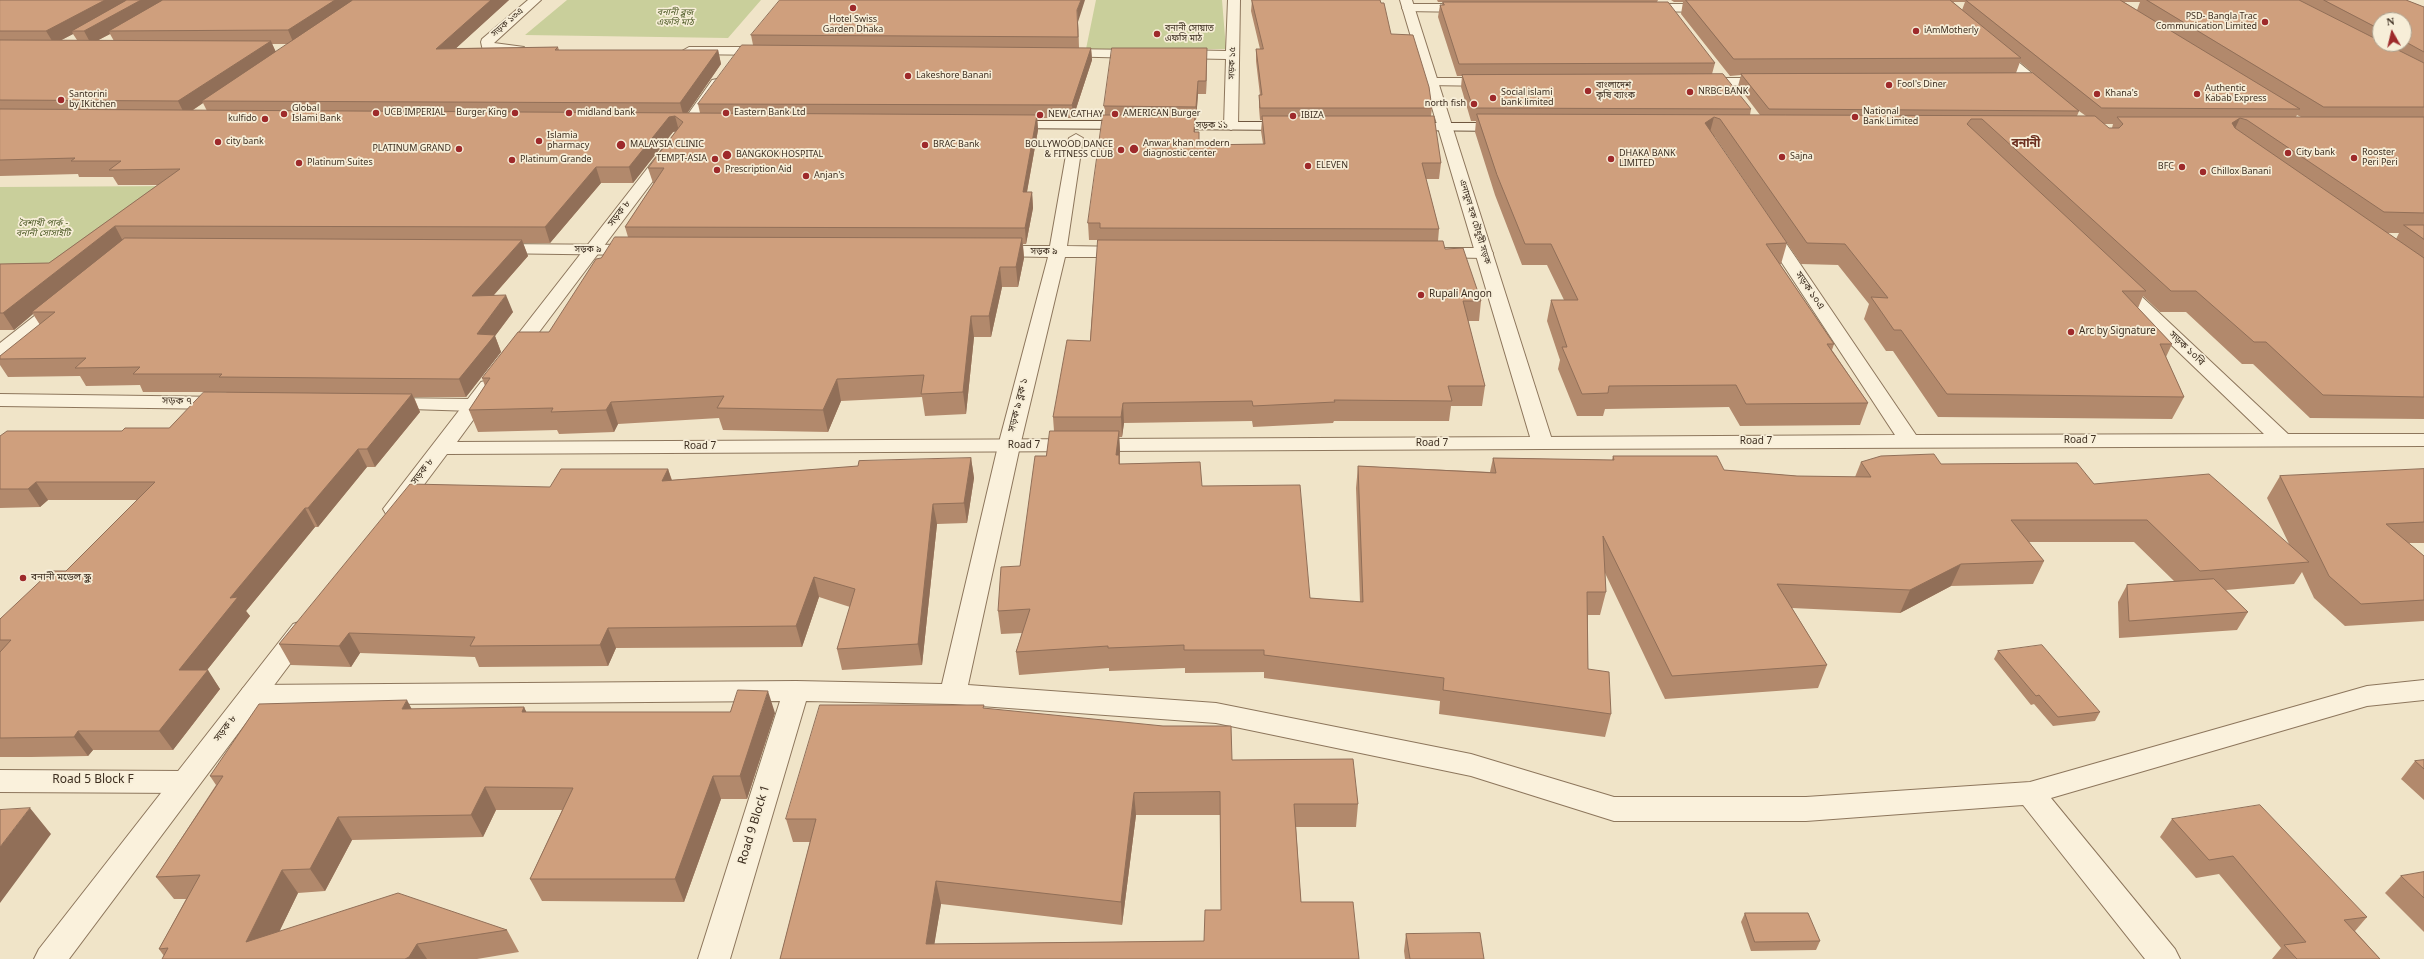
<!DOCTYPE html>
<html>
<head>
<meta charset="utf-8">
<style>
	body { margin:0 }
	#map { position:relative; width:2424px; height:959px; overflow:hidden; background:#f0e4c8; font-family:Georgia,serif }
	canvas { display:block }
	.north { position:absolute; left:2372px; top:12px; width:40px; height:40px; box-sizing:border-box; background:#f7eed8; border:1px solid #ada18e; border-radius:50%; rotate:352deg; font-size:11px; font-weight:700; line-height:16px; text-align:center; color:#3d2e20 }
	.north::after { content:''; display:block; margin:auto; width:14px; height:18px; background:#9e2a2b; clip-path:polygon(50% 0,100% 100%,50% 72%,0 100%) }
</style>
</head>
<body>
<div id="map">
<canvas width="2424" height="959"></canvas>
<div class="north">N</div>
</div>
<script>
const g = document.querySelector('canvas').getContext('2d');
g.lineJoin = 'round';
function fillPath(path, color) { g.fillStyle = color; g.fill(path, 'evenodd'); }
function stroke(path, color, width, dash) { g.strokeStyle = color; g.lineWidth = width; g.lineCap = dash ? 'butt' : 'round'; g.setLineDash(dash || []); g.stroke(path); }
function write(font, color, halo, rows, align = 'center') {
  g.font = font + ' Georgia,"Noto Sans Bengali",serif'; g.lineWidth = 3.5; g.setLineDash([]); g.textBaseline = 'middle'; g.strokeStyle = halo; g.fillStyle = color; for (const [text, x, y, turn = 0] of rows) {
    g.save(); g.translate(x, y); g.rotate((+turn || 0) * Math.PI / 180); g.textAlign = isNaN(turn) ? turn : align; if (halo) g.strokeText(text, 0, 0); g.fillText(text, 0, 0); g.restore();
  }
}
fillPath(new Path2D(`
	M567,0H761L728,38L525,35Z
	M1096,0H1222L1226,49H1086Z
	M178,186L66,271H0V187Z`), '#c9cf9b');
const minor = new Path2D(`
	M528,0H541L494,43L524,47L526,50L524,53L483,51L481,42L482,39Z
	M1228,0H1240L1238,126L1231,130L1224,126L1226,59L1177,58L1170,54L1177,50L1226,51Z
	M1408,4H1469L1475,8L1469,12L1404,11L1402,8Z
	M1643,4H1711L1717,8L1711,12L1639,11L1637,8Z
	M689,47H767L774,51L767,55L684,54L682,51Z
	M1061,49L1141,50L1148,54L1141,58L1056,56L1054,53L1056,50Z
	M1431,78H1492L1499,82L1492,86L1426,85L1424,82Z
	M1700,78H1768L1775,82L1768,86L1695,85L1693,82Z
	M717,79L724,83L694,126H684L682,123L684,120L712,80Z
	M1076,134L1083,138L1067,246L1126,247L1132,248L1135,252L1132,256L1126,257H1065L1020,446L968,685L1216,703L1471,754L1614,797H1806L2030,782L2367,686L2424,680V700L2367,706L2051,798L2175,949L2180,959H2145L2023,805L1806,821H1614L1471,776L1216,723L953,704L806,701L730,959H698L780,701L252,705L243,702L239,695L243,688L252,685L796,681L942,684L998,446L1048,257L993,256L987,255L984,251L987,247L993,246H1050L1069,138Z
	M1767,223L1773,224L1916,435L2264,434L2111,287L2108,283L2111,279H2123L2288,434H2424V446L1542,449L1534,448L1531,443L1534,438L1542,437L1895,435L1759,228L1761,224Z
	M495,244L636,245L642,246L645,250L642,254L636,255L489,253L486,249L489,245Z
	M1435,248H1484L1490,249L1493,253L1490,257L1484,258L1429,257L1426,253L1429,249Z
	M62,297L68,299L71,303L68,307L7,357L0,359V343L56,299Z
	M0,394L225,397L232,399L235,403L232,407L225,409L0,406Z
	M387,398L473,399L480,401L483,405L480,409L473,411L380,408L377,404L380,400Z
	M0,770L185,771L195,774L199,782L195,790L185,793L0,792Z`);
const tertiary = new Path2D(`
	M1400,0H1412L1553,443L1550,448L1542,449L447,454L402,514L394,516L386,514L383,509L481,382L488,380L495,382L498,386L457,442L1530,437Z
	M1994,45L1999,46L2051,89L2053,92L2051,95H2041L1989,52L1987,49Z
	M669,145L677,150L674,153L518,360L511,362L504,360L501,356L504,352L664,147Z
	M302,621L311,624L315,630L311,636L69,959H34L39,949L293,624Z`);
const secondary = new Path2D(`
	M1007,121H1131L1138,125L1131,129L1002,128L1000,125L1002,122Z
	M1165,122H1291L1298,126L1291,130L1160,129L1158,126L1160,123Z
	M1405,123H1505L1512,127L1505,131L1400,130L1398,127Z`);
stroke(minor, '#8d765c', 2);
stroke(tertiary, '#8d765c', 2);
stroke(secondary, '#6f573f', 2);
fillPath(minor, '#faf1dc');
fillPath(tertiary, '#faf1dc');
fillPath(secondary, '#faf1dc');
fillPath(new Path2D(`
	M0,0H509L456,48L558,47L559,50H718L721,64L687,113H700L698,104L753,45L751,35L1078,22L1079,48H1091L1092,60L1073,118H1037L1038,130L1027,192H1032L1033,208L1026,244H1023L1024,258L1018,287H1002L991,337H974L966,414L925,416L922,397L841,401L828,432L723,430L719,418L618,424L614,432L559,434L557,430L478,432L469,410L485,386L482,378L549,332L601,258L628,237L625,227L654,183H653L648,168L676,131L673,132L633,183H601L550,243H523L528,256L494,295L513,312L495,336L501,352L466,397H414L420,412L375,467H367L318,527H315L246,611L250,616L207,670L220,689L173,750H93L88,756L31,757H0V619L66,571L137,500H48L40,507L0,508V436L122,431L169,428L227,392H143L140,385L86,386L80,376L8,377L0,365V356L40,325L33,314L14,330H0V264L49,263L158,185H118L113,177H79L78,174L0,176ZM73,34L77,40H61ZM110,34L114,41L98,40ZM272,44H288L276,52ZM203,103L207,111L193,110Z
	M1252,0L1391,34L1432,108L1431,116L1441,163L1439,179H1426L1439,229L1438,241L1445,249L1481,301L1479,321H1468L1485,386L1482,406H1451L1449,421H1334L1333,423L1253,427L1252,421L1124,423L1122,437H1119L1120,452V464L1202,486L1310,598L1360,602L1356,488L1358,466L1490,472L1493,458L1612,460L1613,456L1724,470L1797,476L1855,477L1861,462L1941,464L2094,484L2289,544L2267,498L2280,476L2424,469V543H2409L2424,556V621L2345,626L2314,598L2302,572L2294,584L2226,590L2248,612L2237,630L2119,638L2118,602L2127,585L2174,581L2134,542H2029L2044,561L2033,584L1951,586L1900,613L1792,608L1827,665L1818,688L1665,699L1605,573L1606,592L1600,615H1588V669L1611,714L1605,737L1439,714L1440,701L1264,678V672L1185,673V668L1109,671V668L1019,675L1016,652L1022,633L1001,634L998,611L1020,566L1046,456L1054,431L1053,417L1090,341L1098,240H1089L1088,223L1105,115L1104,106L1207,60L1206,94H1198L1196,120H1195V132L1199,145L1263,144L1261,131L1262,120H1260L1259,108V95H1260L1256,61V49H1260L1251,11Z
	M1437,0H1658L1657,2L1715,63L1712,74L1751,109L1750,115H1760L1738,86L1741,75L1730,76L1681,14L1683,2H1674L1671,0H2406L2424,7V419L2310,418L2253,364H2242L2186,312H2160L2143,296L2138,308L2172,344L2166,357L2184,397L2172,419L1938,417L1893,351H1886L1864,319L1869,304L1838,265L1801,264L1715,137H1714L1787,243L1781,264H1780L1834,344L1832,350L1868,403L1860,425L1740,426L1729,407L1605,409L1603,416H1577L1558,369L1560,360L1547,321L1551,300H1564L1547,265H1522L1495,195L1475,132L1476,121H1471L1461,87L1462,76H1457L1438,17L1440,5H1442L1443,2H1438ZM1953,2H1965L1962,10ZM2124,2H2140L2137,10ZM2380,20H2404V44H2380ZM2020,62L2033,73H2016ZM2079,111L2086,116H2077ZM2297,115L2301,117H2296ZM2104,124H2113L2112,128H2109ZM2387,233H2399L2396,239Z
	M971,458L974,478L967,523L937,524L922,665L842,670L837,649L850,607L819,597L802,647L616,648L608,666L479,667L475,657L360,653L351,667L291,665L279,644L550,487L668,469L672,480Z
	M1998,651L2100,712L2095,721L2053,726L2034,704L2031,705L1994,659Z
	M524,707L526,712L775,713L747,799H721L684,902L542,901L530,879L562,810H496L483,837L352,840L325,891L298,893L279,932L507,930L519,952L477,959H162L164,956L159,949L186,899H174L156,877L216,785L210,776L412,709Z
	M984,708L1232,760L1358,804L1356,827H1296L1301,902L1359,959H780L810,842H793L786,819ZM1136,815H1220L1221,910L1204,941L934,944L941,904L1122,925Z
	M2424,760V800L2401,779L2415,761Z
	M2172,819L2367,917L2355,931L2380,959H2272L2281,948L2219,874L2196,878L2160,837Z
	M2424,872V932L2385,893L2401,876Z
	M1745,913L1820,941L1816,950L1751,951L1741,922Z
	M1406,934L1484,959H1405L1404,951Z`), '#b2896c');
fillPath(new Path2D(`
	M105,0H136L72,31L73,34L54,44L46,31Z
	M141,0H171L109,31L110,34L91,44L84,31Z
	M335,0H360L294,44L288,30Z
	M491,0H509L441,62L436,49Z
	M1081,0H1085L1078,22L1079,49L1077,10Z
	M271,41L277,55L202,101L203,103L185,115L178,101Z
	M1091,48L1092,60L1073,118L1072,105Z
	M1207,48V60L1206,94V81Z
	M718,50L721,64L684,118L680,103Z
	M1198,81V94L1196,120V107Z
	M1037,115L1038,130L1024,208L1023,192Z
	M1195,115V131L1194,148V132Z
	M675,116L679,131L673,132L633,183L629,167L669,117Z
	M1714,117L1709,136L1705,123Z
	M2240,118L2231,137L2232,123Z
	M596,167L601,183L550,243L545,227Z
	M1032,192L1033,208L1026,244L1025,228Z
	M115,226L124,243L32,312L33,314L14,330L3,313Z
	M1022,238L1024,258L1018,287L1016,267Z
	M522,240L528,256L478,313L472,296Z
	M1000,267L1002,287L991,337L989,316Z
	M506,295L513,312L495,336L501,352L466,397L459,379L477,334Z
	M971,316L974,337L966,414L963,392Z
	M837,379L841,401L828,432L823,410Z
	M412,394L420,412L375,467L367,449Z
	M611,402L618,424L614,432L606,410Z
	M1123,403L1124,423L1122,437L1121,417Z
	M1119,431L1120,452L1119,460L1120,477L1116,455Z
	M358,449L367,467L318,527L308,508Z
	M971,458L974,478L967,523L964,503Z
	M668,469L674,488L662,481Z
	M36,482L48,500L40,507L28,489Z
	M933,504L937,524L922,665L918,644Z
	M305,508L315,527L246,611L250,616L192,689L179,670L230,598Z
	M1961,564L1951,586L1900,613L1910,590Z
	M814,577L819,597L802,647L796,626Z
	M608,628L616,648L608,666L600,645Z
	M349,633L360,653L351,667L339,646Z
	M208,670L220,689L173,750L159,731Z
	M768,691L775,713L747,799L740,776Z
	M407,700L419,723L402,709Z
	M524,707L535,730L522,712Z
	M78,731L93,750L88,756L74,737Z
	M713,776L721,799L684,902L675,879Z
	M485,787L496,810L483,837L471,815Z
	M1134,793L1136,815L1122,925L1121,902Z
	M30,808L51,834L0,903V847Z
	M338,817L352,840L325,891L310,869Z
	M282,870L298,893L266,959L246,942Z
	M936,881L941,904L932,959L926,944Z
	M417,944L427,959H405Z`), '#916f58');
const building = new Path2D(`
	M0,0H105L46,31H0Z
	M127,0H141L84,31H72Z
	M163,0H335L288,30L109,31Z
	M353,0H491L436,49L558,47L555,50H718L680,103L202,101Z
	M780,0H1081L1077,10L1078,37L751,35Z
	M1252,0H1380L1381,3H1384L1391,34L1413,35L1429,87L1432,108H1260L1259,95H1262L1256,49H1263Z
	M1686,0H1950L2021,58L1734,59Z
	M1966,0H2120L2300,109L2102,108Z
	M2147,0H2299L2380,41V44H2386L2424,63V107H2324Z
	M2324,0H2406L2424,7V52L2404,41V20H2380V29Z
	M1443,2H1668L1715,63L1459,64L1440,5H1444Z
	M0,40L271,41L178,101L0,100Z
	M742,45L1091,48L1072,105L698,104Z
	M1112,48H1207L1206,81H1198L1196,107L1104,106Z
	M2033,73L2079,111L1769,109L1741,74Z
	M1723,74L1751,109L1473,108L1462,75Z
	M0,109L1037,115L1023,192H1032L1025,228L625,227L664,168H648L683,122L675,116L669,117L629,167H596L545,227L115,226L3,313H0V264L49,263L180,169L109,170L121,161H71L75,158L0,160Z
	M1477,114L2095,116L2109,128H2119L2123,124L2117,117H2424V213L2384,212L2247,120L2240,118L2232,123L2235,128L2424,258V397L2323,395L2266,342H2254L2196,291H2171L1982,119H1971L1967,124L2146,291H2122L2172,344H2160L2184,397L1947,394L1901,330H1894L1871,297L1888,298L1845,244L1807,243L1720,119L1714,117L1705,123L1787,243L1766,244L1834,344H1827L1868,403L1746,404L1736,385L1609,386L1608,393L1582,394L1562,347H1567L1551,300H1578L1551,244H1525L1497,175Z
	M1103,115H1195L1194,132H1199V145L1265,144L1262,116H1434L1441,163H1422L1439,229L1100,228V223H1088Z
	M2404,225H2424V239Z
	M615,237L1022,238L1016,267H1000L989,316H971L963,392L921,394L924,375L837,379L823,410L717,408L724,396L611,402L606,410L551,412L553,408L469,410L490,378H482L518,332H549L596,259L601,258Z
	M125,238L522,240L472,296L506,295L477,334L495,335L459,379L219,377L222,374H133L140,367L75,368L86,358L0,359V356L55,312H32Z
	M1098,240L1443,241L1445,249L1463,248L1481,301H1463L1485,386H1448L1452,401L1334,400L1335,402L1253,406L1252,401L1123,403L1121,417H1053L1067,340L1090,341Z
	M204,392L412,394L367,449H358L308,508H305L230,598L238,597L179,670H208L159,731H78L74,737L0,738V652L11,640H0V619L51,571H66L155,482H36L28,489H0V436L7,431H122L125,428H169Z
	M1050,431H1119L1116,455H1119V464L1200,462L1202,486L1300,485L1310,598L1363,602L1358,466L1496,473L1493,458L1614,460L1613,456H1717L1724,470L1797,476L1871,477L1861,462L1881,456L1934,454L1941,464L2077,463L2094,484L2209,474L2309,562L2200,571L2147,520H2011L2044,561L1961,564L1910,590L1777,584L1827,665L1672,676L1603,536L1606,592H1587L1588,669L1609,672L1611,714L1443,690L1444,678L1264,655V650H1184V645L1108,648V646L1016,652L1030,609L998,611L1001,567L1020,566L1035,456H1046Z
	M971,458L964,503L933,504L918,644L837,649L855,589L814,577L796,626L608,628L600,645L470,646L475,637L349,633L339,646L279,644L410,484L550,487L561,469H668L662,481L858,466L859,461Z
	M2424,469V522L2386,524L2424,556V600L2361,604L2329,576L2280,476Z
	M2214,579L2248,612L2129,621L2127,585Z
	M2042,645L2100,712L2058,717L2039,695L2036,696L1998,651Z
	M738,690L768,691L740,776H713L675,879H530L573,788L485,787L471,815L338,817L310,869L282,870L246,942L398,893L507,930L417,944L409,957L405,959H162L168,948L159,949L200,875L156,877L223,776H210L259,704L407,700L402,709L524,707L522,712H730Z
	M820,705H984L983,708L1163,726H1231L1232,760L1353,759L1358,804H1294L1301,902H1353L1359,959H780L816,819H786ZM1220,792L1221,910H1205L1204,941L926,944L936,881L1121,902L1134,793Z
	M2424,760V769L2415,761Z
	M2260,805L2367,917L2344,920L2380,959H2297L2284,945L2306,942L2233,856L2209,860L2172,819Z
	M30,808L0,847V810Z
	M2424,872V898L2401,876Z
	M1745,913H1808L1820,941L1755,942Z
	M1480,933L1484,959H1410L1406,934Z`);
fillPath(building, '#cf9f7d');
stroke(building, '#916f58', 1);
for (const [x, y, r, color] of [
	[853,8,4,"#9e2a2b"],
	[2265,22,4,"#9e2a2b"],
	[1916,31,4,"#9e2a2b"],
	[1157,34,4,"#9e2a2b"],
	[908,76,4,"#9e2a2b"],
	[1889,85,4,"#9e2a2b"],
	[1588,91,4,"#9e2a2b"],
	[1690,92,4,"#9e2a2b"],
	[2097,94,4,"#9e2a2b"],
	[2197,94,4,"#9e2a2b"],
	[1493,98,4,"#9e2a2b"],
	[61,100,4,"#9e2a2b"],
	[1474,104,4,"#9e2a2b"],
	[376,113,4,"#9e2a2b"],
	[515,113,4,"#9e2a2b"],
	[569,113,4,"#9e2a2b"],
	[726,113,4,"#9e2a2b"],
	[284,114,4,"#9e2a2b"],
	[1115,114,4,"#9e2a2b"],
	[1040,115,4,"#9e2a2b"],
	[1293,116,4,"#9e2a2b"],
	[1855,117,4,"#9e2a2b"],
	[265,119,4,"#9e2a2b"],
	[539,141,4,"#9e2a2b"],
	[218,142,4,"#9e2a2b"],
	[621,145,5,"#9e2a2b"],
	[925,145,4,"#9e2a2b"],
	[459,149,4,"#9e2a2b"],
	[1134,149,5,"#9e2a2b"],
	[1121,150,4,"#9e2a2b"],
	[2288,153,4,"#9e2a2b"],
	[727,155,5,"#9e2a2b"],
	[1782,157,4,"#9e2a2b"],
	[2354,158,4,"#9e2a2b"],
	[715,159,4,"#9e2a2b"],
	[1611,159,4,"#9e2a2b"],
	[512,160,4,"#9e2a2b"],
	[299,163,4,"#9e2a2b"],
	[1308,166,4,"#9e2a2b"],
	[2182,167,4,"#9e2a2b"],
	[717,170,4,"#9e2a2b"],
	[2203,172,4,"#9e2a2b"],
	[806,176,4,"#9e2a2b"],
	[1421,295,4,"#9e2a2b"],
	[2071,332,4,"#9e2a2b"],
	[23,578,4,"#9e2a2b"]
]) { const dot = new Path2D(); dot.arc(x, y, r, 0, 2 * Math.PI); g.fillStyle = color; g.fill(dot); stroke(dot, '#f7eed8', 1.5); }
write('italic 9px', '#4d5a26', '#f7eed8', [
	["বনানী ব্লুজ",675,13],
	["এফসি মাঠ",675,23],
	["বৈশাখী পার্ক -",43,224],
	["বনানী সোসাইটি",43,234]
]);
write('9px', '#3d2e20', '#f7eed8', [
	["PSD- Bangla Trac",2257,17,"right"],
	["Communication Limited",2257,27,"right"],
	["Hotel Swiss",853,20,"center"],
	["Garden Dhaka",853,30,"center"],
	["বনানী সোয়াত",1165,29],
	["এফসি মাঠ",1165,39],
	["iAmMotherly",1924,31],
	["Lakeshore Banani",916,76],
	["Fool's Diner",1897,85],
	["বাংলাদেশ",1596,86],
	["কৃষি ব্যাংক",1596,96],
	["Authentic",2205,89],
	["Kabab Express",2205,99],
	["NRBC BANK",1698,92],
	["Social islami",1501,93],
	["bank limited",1501,103],
	["Khana's",2105,94],
	["Santorini",69,95],
	["by IKitchen",69,105],
	["north fish",1466,104,"right"],
	["Global",292,109],
	["Islami Bank",292,119],
	["National",1863,112],
	["Bank Limited",1863,122],
	["UCB IMPERIAL",384,113],
	["Burger King",507,113,"right"],
	["midland bank",577,113],
	["Eastern Bank Ltd",734,113],
	["AMERICAN Burger",1123,114],
	["NEW CATHAY",1048,115],
	["IBIZA",1301,116],
	["kulfido",257,119,"right"],
	["Islamia",547,136],
	["pharmacy",547,146],
	["city bank",226,142],
	["Anwar khan modern",1143,144],
	["diagnostic center",1143,154],
	["MALAYSIA CLINIC",630,145],
	["BRAC Bank",933,145],
	["BOLLYWOOD DANCE",1113,145,"right"],
	["& FITNESS CLUB",1113,155,"right"],
	["PLATINUM GRAND",451,149,"right"],
	["City bank",2296,153],
	["Rooster",2362,153],
	["Peri Peri",2362,163],
	["DHAKA BANK",1619,154],
	["LIMITED",1619,164],
	["BANGKOK HOSPITAL",736,155],
	["Sajna",1790,157],
	["TEMPT-ASIA",707,159,"right"],
	["Platinum Grande",520,160],
	["Platinum Suites",307,163],
	["ELEVEN",1316,166],
	["BFC",2174,167,"right"],
	["Prescription Aid",725,170],
	["Chillox Banani",2211,172],
	["Anjan's",814,176]
], 'left');
write('9px', '#3d2e20', '#f7eed8', [
	["সড়ক ১৩এ",508,23,-41],
	["সড়ক ১৫",1233,63,-88],
	["সড়ক ১১",1212,126],
	["এনামুল হক চৌধুরী সড়ক",1474,222,73],
	["সড়ক ৯",588,250],
	["সড়ক ৯",1044,252]
]);
write('10px', '#3d2e20', '#f7eed8', [
	["সড়ক ৮",620,214,-53],
	["সড়ক ১০এ",1809,291,56],
	["সড়ক ১০বি",2186,349,44],
	["সড়ক ৭",177,402,1],
	["সড়ক ৯ ব্লক ১",1019,405,-76],
	["Road 7",2080,441],
	["Road 7",1756,442],
	["Road 7",1432,444],
	["Road 7",1024,446],
	["Road 7",700,447],
	["সড়ক ৮",423,472,-53],
	["সড়ক ৮",226,729,-53]
]);
write('10px', '#3d2e20', '#f7eed8', [
	["Rupali Angon",1429,295],
	["Arc by Signature",2079,332],
	["বনানী মডেল স্কুল",31,578]
], 'left');
write('bold 12px', '#6b2e1e', '#f7eed8', [
	["বনানী",2026,145]
]);
write('12px', '#3d2e20', '#f7eed8', [
	["Road 5 Block F",93,781],
	["Road 9 Block 1",755,825,-73]
]);
</script>
</body>
</html>
